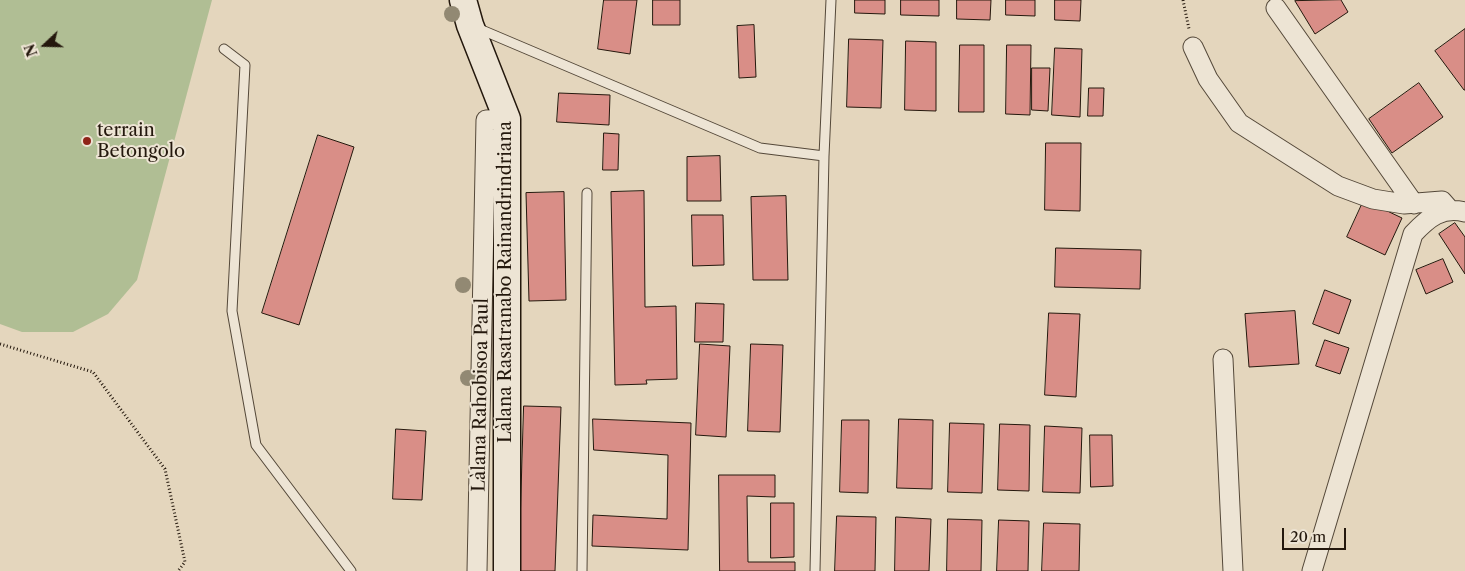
<!DOCTYPE html>
<html>
<head>
<meta charset="utf-8">
<style>
	body { margin:0 }
	#map { position:relative; width:1465px; height:571px; overflow:hidden; background:#e4d6bd; font-family:"Libre Caslon Text",serif }
	canvas { display:block }
	.north { position:absolute; left:20px; top:20px; width:50px; height:50px; -webkit-text-stroke:4px #ede4d4; paint-order:stroke; rotate:249deg; font-size:14px; font-weight:700; line-height:20px; text-align:center; color:#24180d }
	.north::after { content:''; display:block; margin:auto; width:18px; height:22px; background:#24180d; clip-path:polygon(50% 0,100% 100%,50% 72%,0 100%) }
	.scale { position:absolute; left:1282px; top:528px; width:64px; height:22px; box-sizing:border-box; border:2px solid #24180d; border-top:0; padding-left:6px; font-size:15px; line-height:18px; white-space:nowrap; color:#24180d; -webkit-text-stroke:4px #ede4d4; paint-order:stroke }
</style>
</head>
<body>
<div id="map">
<canvas width="1465" height="571"></canvas>
<div class="north">N</div>
<div class="scale">20 m</div>
</div>
<script>
const g = document.querySelector('canvas').getContext('2d');
g.lineJoin = 'round';
function fillPath(path, color) { g.fillStyle = color; g.fill(path, 'evenodd'); }
function stroke(path, color, width, dash) { g.strokeStyle = color; g.lineWidth = width; g.lineCap = dash ? 'butt' : 'round'; g.setLineDash(dash || []); g.stroke(path); }
function write(font, color, halo, rows, align = 'center') {
  g.font = font + ' "Libre Caslon Text",serif'; g.lineWidth = 4; g.setLineDash([]); g.textBaseline = 'middle'; g.strokeStyle = halo; g.fillStyle = color; for (const [text, x, y, turn = 0] of rows) {
    g.save(); g.translate(x, y); g.rotate((+turn || 0) * Math.PI / 180); g.textAlign = isNaN(turn) ? turn : align; if (halo) g.strokeText(text, 0, 0); g.fillText(text, 0, 0); g.restore();
  }
}
fillPath(new Path2D(`
	M0,0H212L137,280L108,314L73,332H22L0,324Z`), '#b0be94');
const building = new Path2D(`
	M604,0H637L630,54L598,49Z
	M653,0H680V25H653Z
	M855,0H885V14L855,13Z
	M901,0H939V16L901,15Z
	M957,0H991L990,20L957,19Z
	M1006,0H1035V16L1006,15Z
	M1055,0H1081L1080,21L1055,20Z
	M1341,0L1348,12L1315,34L1295,1Z
	M754,25L756,77L739,78L737,26Z
	M1465,29V90H1464L1435,51Z
	M849,39L883,40L881,108L847,107Z
	M906,41L936,42V111L905,110Z
	M960,45H984V112H959Z
	M1007,45H1031L1030,115L1006,114Z
	M1055,48L1082,49L1080,117L1052,115Z
	M1032,68H1050L1048,111L1032,110Z
	M1419,83L1443,117L1392,153L1369,119Z
	M1089,88H1104L1103,116H1088Z
	M559,93L610,95L609,125L557,122Z
	M604,133L619,134L618,170H603Z
	M318,135L354,147L299,325L262,313Z
	M1046,143H1081L1080,211L1045,210Z
	M720,156L721,201H687V157Z
	M644,191L645,307L676,306L677,379L646,380L647,384L615,385L611,192Z
	M564,192L566,300L529,301L526,193Z
	M786,196L788,280H753L751,197Z
	M1364,200L1402,218L1385,255L1347,237Z
	M692,215H723L724,265L693,266Z
	M1455,223L1465,237V274L1439,234Z
	M1056,248L1141,250L1140,289L1055,287Z
	M1443,259L1453,282L1426,294L1416,270Z
	M1325,290L1351,300L1339,334L1313,324Z
	M696,303L724,304L723,342H695Z
	M1295,311L1299,364L1249,367L1245,314Z
	M1049,313L1080,314L1076,397L1045,395Z
	M1325,340L1349,348L1340,374L1316,366Z
	M700,344L730,346L726,437L696,435Z
	M751,344L783,345L780,432L748,431Z
	M524,406L561,407L555,571H519Z
	M593,419L691,423L688,550L592,546L593,515L667,519L668,455L594,450Z
	M899,419L933,420L932,489L897,488Z
	M842,420H869L868,493L840,492Z
	M950,423L984,424L982,493L948,492Z
	M1000,424L1030,425L1029,491L998,490Z
	M1045,426L1082,428L1080,493L1043,492Z
	M396,429L426,431L422,500L393,499Z
	M1090,435H1112L1113,486L1091,487Z
	M719,475H775V497L747,496L748,562H795V571H720Z
	M771,503H794V557L771,558Z
	M837,516L876,517L875,571H835Z
	M896,517L931,519L929,571H895Z
	M948,519L982,520L981,571H947Z
	M999,520L1029,521L1028,571H997Z
	M1044,523L1080,524L1079,571H1042Z`);
fillPath(building, '#d98e87');
stroke(building, '#24180d', 1);
const lane = new Path2D(`
	M477,28L760,148L824,156L815,571
	M224,49L245,65L232,311L256,445L351,571
	M824,156L831,0
	M582,571L587,193`);
const street = new Path2D(`
	M1276,8L1414,204
	M1193,47L1208,79L1239,123L1338,186L1373,199L1404,204L1442,201L1449,209
	M1223,359L1233,571
	M477,571L486,120L507,119
	M1312,571L1413,234C1428,218 1442,206 1465,212`);
const secondary = new Path2D(`
	M463,0L470,25L507,119V571`);
stroke(lane, '#544839', 11);
stroke(street, '#544839', 21);
stroke(secondary, '#24180d', 29);
stroke(new Path2D(`
	M1183,0L1189,29
	M0,344L93,372L165,469L185,562L178,571`), '#24180d', 3, [1, 2.5]);
stroke(lane, '#ede4d4', 9);
stroke(street, '#ede4d4', 19);
stroke(secondary, '#ede4d4', 26);
g.fillStyle = '#928973';
for (const [x, y] of [
	[452,14],
	[463,285],
	[468,378]
]) { g.beginPath(); g.arc(x, y, 8, 0, 2 * Math.PI); g.fill(); }
for (const [x, y, r, color] of [
	[87,141,5,"#8f2418"]
]) { const dot = new Path2D(); dot.arc(x, y, r, 0, 2 * Math.PI); g.fillStyle = color; g.fill(dot); stroke(dot, '#ede4d4', 2); }
write('18px', '#24180d', '#ede4d4', [
	["terrain",97,131],
	["Betongolo",97,152]
], 'left');
write('18px', '#24180d', '#ede4d4', [
	["Làlana Rasatranabo Rainandrindriana",506,282,-90],
	["Làlana Rahobisoa Paul",481,395,-89]
]);
</script>
</body>
</html>
